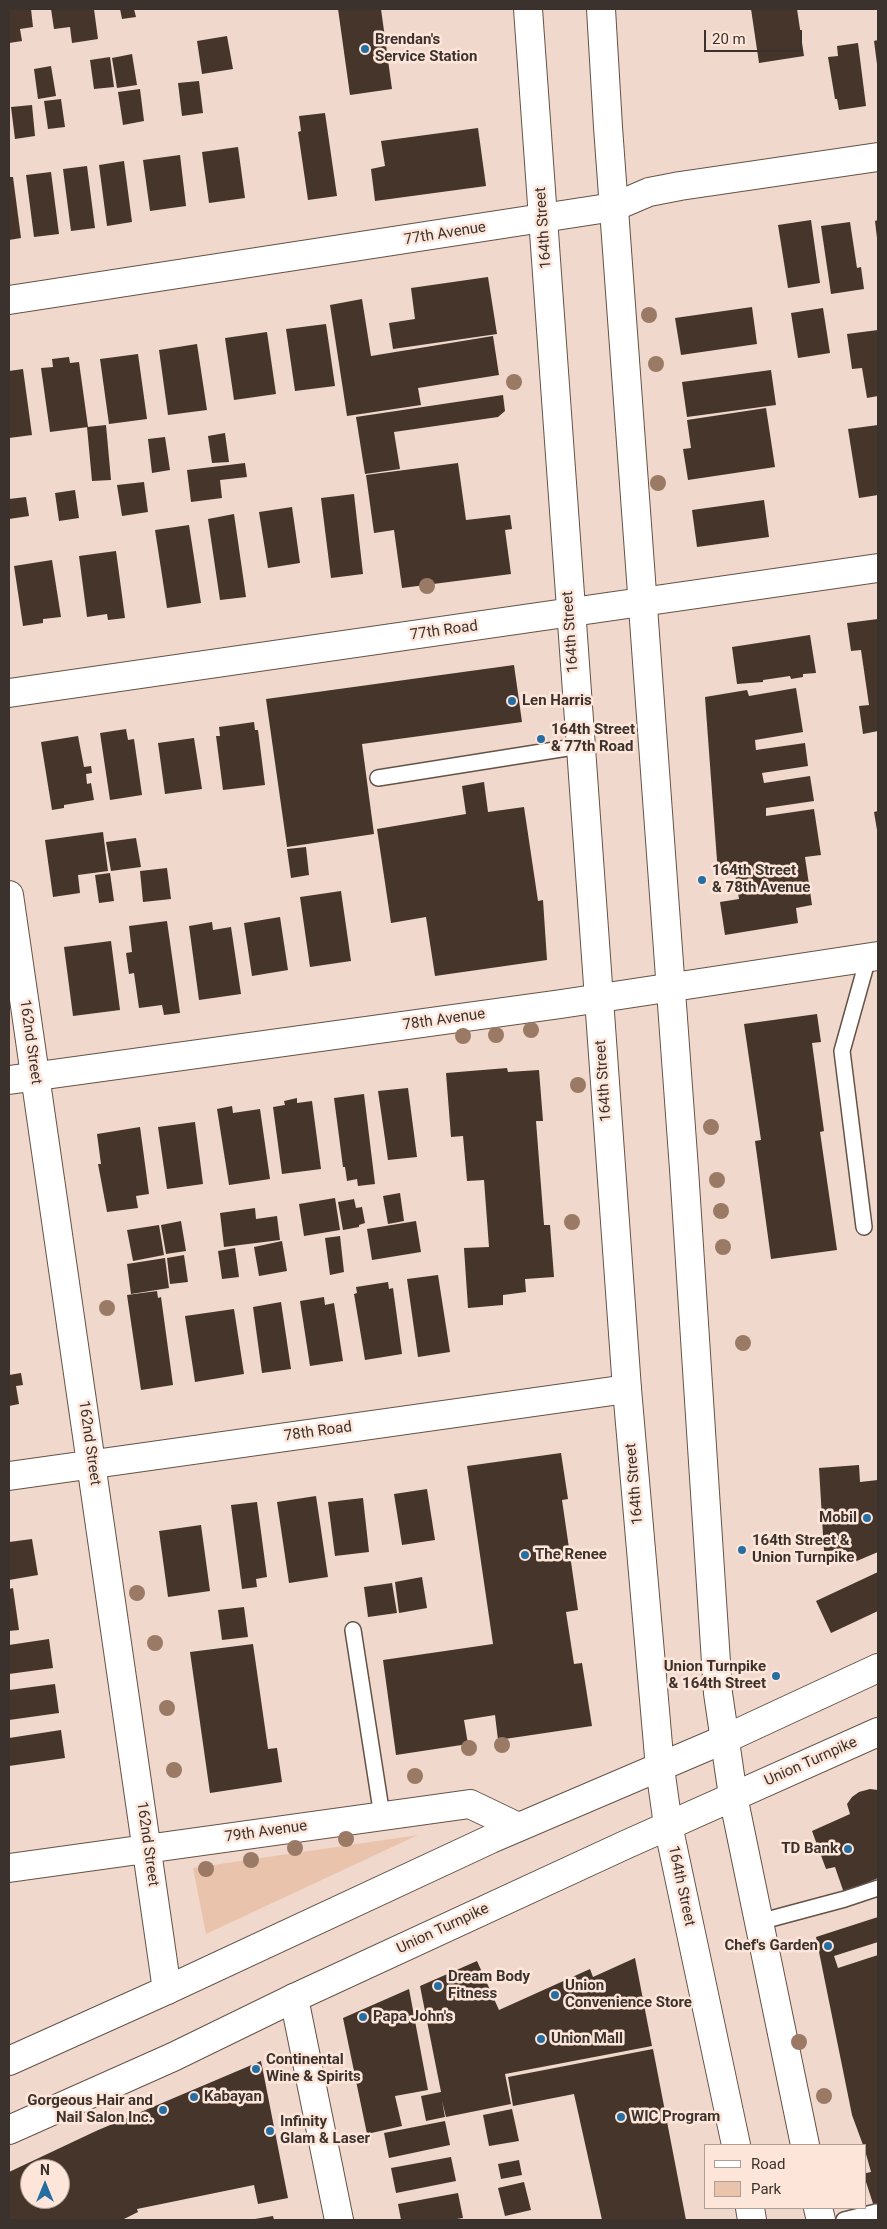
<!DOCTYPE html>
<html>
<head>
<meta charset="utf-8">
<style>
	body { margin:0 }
	#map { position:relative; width:887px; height:2229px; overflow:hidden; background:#f0d9cc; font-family:Roboto,sans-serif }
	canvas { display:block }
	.frame { position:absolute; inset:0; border:10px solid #3b322d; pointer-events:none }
	.legend { position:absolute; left:704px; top:2144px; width:162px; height:65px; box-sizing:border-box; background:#fde6d9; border:1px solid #af9e94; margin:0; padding:6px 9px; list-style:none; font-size:15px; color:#3b322d }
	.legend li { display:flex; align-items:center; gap:10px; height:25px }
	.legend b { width:25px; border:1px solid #af9e94 }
	.north { position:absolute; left:20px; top:2159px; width:50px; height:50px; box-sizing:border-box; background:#fde6d9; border:1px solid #af9e94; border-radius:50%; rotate:0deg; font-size:14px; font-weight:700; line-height:20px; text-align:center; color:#3b322d }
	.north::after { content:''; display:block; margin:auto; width:18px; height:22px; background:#266ea2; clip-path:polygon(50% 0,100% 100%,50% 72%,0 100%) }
	.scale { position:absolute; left:704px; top:30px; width:98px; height:22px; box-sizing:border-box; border:2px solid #3b322d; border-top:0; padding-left:6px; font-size:15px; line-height:18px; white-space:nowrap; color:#3b322d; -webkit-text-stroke:4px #fde6d9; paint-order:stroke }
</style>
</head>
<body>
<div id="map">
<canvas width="887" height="2229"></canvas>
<div class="frame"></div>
<ul class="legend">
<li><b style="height:6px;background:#fff"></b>Road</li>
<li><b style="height:14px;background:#eac3ac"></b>Park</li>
</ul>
<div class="north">N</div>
<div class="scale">20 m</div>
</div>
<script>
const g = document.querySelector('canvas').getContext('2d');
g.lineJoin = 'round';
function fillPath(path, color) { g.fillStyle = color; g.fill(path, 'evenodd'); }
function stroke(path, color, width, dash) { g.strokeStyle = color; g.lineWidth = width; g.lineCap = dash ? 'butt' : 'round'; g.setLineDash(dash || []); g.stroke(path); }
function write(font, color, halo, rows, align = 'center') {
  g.font = font + ' Roboto,sans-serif'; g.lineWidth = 5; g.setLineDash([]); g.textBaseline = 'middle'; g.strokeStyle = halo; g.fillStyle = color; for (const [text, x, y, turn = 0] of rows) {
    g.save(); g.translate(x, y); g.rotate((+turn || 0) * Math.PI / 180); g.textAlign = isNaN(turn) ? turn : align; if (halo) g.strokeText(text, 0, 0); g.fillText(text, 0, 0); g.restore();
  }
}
fillPath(new Path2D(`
	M418,1835L206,1934L193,1868Z`), '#eac3ac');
fillPath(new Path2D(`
	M9,9H31L33,27L20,29L22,41L9,43Z
	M51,9H94L98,39L72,43L70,27L54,29Z
	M120,9H134L136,17L122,19Z
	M338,9H381L392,89L350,95Z
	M751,9H797L804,56L759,63Z
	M227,36L233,69L202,74L197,41Z
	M878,40V64H877L874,41Z
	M858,43L866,106L839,110L837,99H835L828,57L838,56L837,46Z
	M132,54L137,85L117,88L112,58Z
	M110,57L114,87L94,89L90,60Z
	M51,66L56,96L38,99L34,69Z
	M199,81L203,113L182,116L178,83Z
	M140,89L144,121L123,125L118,92Z
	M61,99L65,127L48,129L44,101Z
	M32,105L35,136L15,139L11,107Z
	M325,113L337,196L308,200L298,132L301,131L299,116Z
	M478,128L486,186L375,201L371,169L385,166L381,141Z
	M238,147L245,198L209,203L202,152Z
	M180,155L186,206L150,211L143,160Z
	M124,161L132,222L107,226L99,165Z
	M87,166L95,228L71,231L63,169Z
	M51,172L59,234L34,237L26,175Z
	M9,177H13L21,238L9,240Z
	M811,220L820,283L788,288L778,225Z
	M878,220V238H877L875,221Z
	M850,222L857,268L861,267L864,289L831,294L821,226Z
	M488,277L497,334L393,349L389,323L415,319L411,288Z
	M362,299L371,356L493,336L499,375L418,388L421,405L347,416L330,305Z
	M752,307L757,344L681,355L675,318Z
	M823,308L830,353L798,358L791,313Z
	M326,324L335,386L295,391L286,329Z
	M878,330V396L867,398L862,368L852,369L847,334Z
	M267,332L276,394L234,400L225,338Z
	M197,344L207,410L168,415L159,350Z
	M138,354L147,419L109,424L100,359Z
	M69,357L70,363L79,362L88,427L50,432L41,368L53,367L52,359Z
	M23,369L32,435L9,438V371Z
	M771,370L776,405L687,417L682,382Z
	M503,395L505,411L498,417L394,432L400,469L365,474L356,417Z
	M766,408L775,467L688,480L683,449L691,448L687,420Z
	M106,425L111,480L92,481L87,427Z
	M878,425V495L859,498L848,429Z
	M225,433L229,462L212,463L208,436Z
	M165,437L170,470L152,473L148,439Z
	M245,463L247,477L220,480L222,498L191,502L187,470Z
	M458,463L466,520L510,515L512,529L505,530L511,574L402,588L394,530L374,533L366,475Z
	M144,482L148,512L122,516L117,485Z
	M75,490L79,518L59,521L55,493Z
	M354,494L363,574L331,578L321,498Z
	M26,497L29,516L9,519V499Z
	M764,500L769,537L697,547L692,510Z
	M292,507L300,563L268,568L259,512Z
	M234,514L246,597L220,600L208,519Z
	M189,525L201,603L167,608L155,530Z
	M116,551L125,618L108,620L107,614L87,617L79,556Z
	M52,560L61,617L43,619V623L23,626L14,566Z
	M878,619V731L863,734L859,706L869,705L861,650L851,651L847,623Z
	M810,635L816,673L803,674V677L791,679L790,676L763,680V682L737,684L732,647Z
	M514,665L522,722L362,744L374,834L287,847L266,699Z
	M796,688L803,732L755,740L756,750L805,743L808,766L762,773L764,783L810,776L814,801L766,808V816L814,809L821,855L805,857L812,905L796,908L798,923L725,935L720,902L739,899L735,873L718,874L705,697L747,690L749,696Z
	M254,722L255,730H258L265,785L223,790L216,736H220L219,727Z
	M126,729L128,740L134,739L142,795L110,800L100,733Z
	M78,736L84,767L91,766L92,773L86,774L87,784L91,783L94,800L64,805V808L52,810L41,742Z
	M194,738L202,789L165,794L158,743Z
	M484,782L488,812L524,807L538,901L543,900L547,960L435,976L426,917L391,923L377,829L466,814L462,786Z
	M878,811V830H877L874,812Z
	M103,832L108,871L78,875L80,893L53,897L45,840Z
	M136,838L141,867L111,871L106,842Z
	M306,847L309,875L291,878L287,849Z
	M167,868L171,899L143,902L140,871Z
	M110,873L114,901L99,903L95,875Z
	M341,891L351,961L310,967L300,897Z
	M280,917L288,970L252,976L244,923Z
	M167,921L180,1013L164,1015L162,1005L139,1008L134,973L129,974L126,953L132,952L129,926Z
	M212,922L213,930L231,927L241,994L199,1000L189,926Z
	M111,941L120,1010L73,1016L64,947Z
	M817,1014L821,1042L812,1043L824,1131L820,1132L837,1250L771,1259L755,1141L761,1140L744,1024Z
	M507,1068L508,1072L539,1070L543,1121H536L544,1225H550L554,1277L525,1279L526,1292L503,1295V1305L468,1308L464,1248L489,1247L484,1180L467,1181L463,1136L451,1137L446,1073Z
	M408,1088L417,1157L388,1160L378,1091Z
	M364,1094L375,1184L358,1186L357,1179L347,1181L345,1167H343L334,1098Z
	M297,1098V1103L312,1101L321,1169L282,1174L273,1107L285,1105L284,1101Z
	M232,1106L233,1113L260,1109L270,1179L229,1185L217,1109Z
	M195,1122L203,1184L167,1189L158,1127Z
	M140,1127L149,1194L136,1196L138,1208L107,1212L98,1164H101L97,1134Z
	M400,1193L404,1221L388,1224L383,1196Z
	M335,1198L340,1230L304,1236L299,1204Z
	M354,1199L356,1208L362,1207L365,1223L359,1225V1227L343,1230L338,1202Z
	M255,1208L256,1219L277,1216L280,1240L224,1247L220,1213Z
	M181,1221L186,1251L166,1254L161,1225Z
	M416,1221L421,1252L372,1260L367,1229Z
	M159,1225L164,1255L133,1261L127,1230Z
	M340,1236L344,1272L330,1275L325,1238Z
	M282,1241L287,1271L259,1276L254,1247Z
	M235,1248L239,1277L222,1279L218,1251Z
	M184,1255L188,1282L170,1284L167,1258Z
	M165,1258L169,1288L131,1294L127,1264Z
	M438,1275L450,1352L418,1357L407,1279Z
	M388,1282L389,1289L393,1288L402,1354L365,1360L354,1294L357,1293L356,1287Z
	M157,1291L158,1298L161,1297L173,1385L141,1390L127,1295Z
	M324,1297L325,1305L334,1303L343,1361L310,1366L300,1301Z
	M281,1302L291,1369L262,1373L253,1307Z
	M234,1309L244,1374L195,1382L185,1316Z
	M21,1373L23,1385L16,1386L19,1404L9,1406V1375Z
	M561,1453L568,1499L562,1500L578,1610L566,1612L574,1664L582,1663L592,1726L498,1740L495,1715L464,1720L468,1744L396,1755L383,1660L493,1644L467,1466Z
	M859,1465L860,1482L878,1480V1552L852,1563L846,1550L824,1551L819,1468Z
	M427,1489L435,1540L402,1545L394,1494Z
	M316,1496L328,1577L289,1583L277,1502Z
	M363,1498L369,1552L335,1556L328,1502Z
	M257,1502L267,1577L256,1579L257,1587L242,1589L231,1505Z
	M201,1525L210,1591L168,1597L159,1531Z
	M32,1539L38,1575L9,1580V1542Z
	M878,1572V1611L831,1633L816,1601Z
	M422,1577L427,1608L399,1613L395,1582Z
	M392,1583L397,1613L368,1617L364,1587Z
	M13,1588L19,1630L9,1631V1589Z
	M244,1607L248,1637L222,1640L218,1610Z
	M49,1639L53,1668L9,1674V1645Z
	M253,1644L268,1749L277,1748L282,1782L210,1793L190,1652Z
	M55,1684L59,1713L9,1720V1690Z
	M61,1730L65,1758L9,1766V1738Z
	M870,1789L878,1790V1878L844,1893L835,1867L826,1869L812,1831L850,1814L847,1804L852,1797L859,1792Z
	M878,1917V1942L834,1956L838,1968L878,1955V2219L866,2182V2173L871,2172L866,2154V2145H863L852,2115L816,1937Z
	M635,1958L652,2046L505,2074L511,2104L446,2117L442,2101L445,2117L426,2121L421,2096L441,2092L420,1986L477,1961L499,2010L590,1969L593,1977Z
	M409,1989L428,2090L395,2096L402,2126L367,2134L343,2018Z
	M653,2049L686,2220H602L574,2094L513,2106L508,2077Z
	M261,2061L288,2198L258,2204L254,2185L137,2209L138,2212L122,2220H9V2172L96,2131ZM30,2169H60V2199H30Z
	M512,2109L519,2141L489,2146L483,2115Z
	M445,2121L450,2145L389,2158L384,2133Z
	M451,2157L456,2181L396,2193L391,2168Z
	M519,2160L522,2175L501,2179L498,2164Z
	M524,2182L531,2210L505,2216L498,2188Z
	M458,2193L463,2218L450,2220H401L398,2204Z
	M273,2216L274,2220H255V2219Z`), '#46352a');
const service = new Path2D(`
	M378,778L580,746
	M864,1227L842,1051L868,958
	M353,1630L382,1816
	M759,1922L845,1899L878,1888
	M844,2220L876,2212`);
const minor = new Path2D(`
	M9,300L614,207L649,192L680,186L878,157
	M9,693L878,568
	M9,895L167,1990
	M9,1080L561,1004L878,956
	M9,1476L627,1389
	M9,1868L470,1804L518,1827
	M294,1998L339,2220`);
const tertiary = new Path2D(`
	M528,9L627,1389L660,1768L668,1825L736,2145
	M601,9L608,127L684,1169L718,1693L733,1796L805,2145
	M750,2208L752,2220
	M818,2208L821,2220`);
const primary = new Path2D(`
	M9,2061L167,1990L491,1839L725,1739L878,1668
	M9,2130L173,2057L294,1998L625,1845L878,1732`);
stroke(service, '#655247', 18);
stroke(minor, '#655247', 30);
stroke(tertiary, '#655247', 30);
stroke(primary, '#655247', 30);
stroke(service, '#fff', 15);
stroke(minor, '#fff', 28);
stroke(tertiary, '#fff', 28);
stroke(primary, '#fff', 28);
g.fillStyle = '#9a7a65';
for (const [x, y] of [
	[649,315],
	[656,364],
	[514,382],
	[658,483],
	[427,586],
	[531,1030],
	[496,1035],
	[463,1036],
	[578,1085],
	[711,1127],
	[717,1180],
	[721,1211],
	[572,1222],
	[723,1247],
	[107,1308],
	[743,1343],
	[137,1593],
	[155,1643],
	[167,1708],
	[502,1745],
	[469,1748],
	[174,1770],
	[415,1776],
	[346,1839],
	[295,1848],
	[251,1860],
	[206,1869],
	[799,2042],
	[824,2096]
]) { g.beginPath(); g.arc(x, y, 8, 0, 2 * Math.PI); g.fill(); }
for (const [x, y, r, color] of [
	[365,49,5,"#266ea2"],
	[512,701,5,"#266ea2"],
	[541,739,5,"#266ea2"],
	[702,880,5,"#266ea2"],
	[867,1518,5,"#266ea2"],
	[742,1550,5,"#266ea2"],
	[525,1555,5,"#266ea2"],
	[776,1676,5,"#266ea2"],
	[848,1849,5,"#266ea2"],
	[828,1946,5,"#266ea2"],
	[438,1986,5,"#266ea2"],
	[555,1995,5,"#266ea2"],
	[363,2017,5,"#266ea2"],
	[541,2039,5,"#266ea2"],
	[256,2069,5,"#266ea2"],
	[194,2097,5,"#266ea2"],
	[163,2110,5,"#266ea2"],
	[621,2117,5,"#266ea2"],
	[270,2131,5,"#266ea2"]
]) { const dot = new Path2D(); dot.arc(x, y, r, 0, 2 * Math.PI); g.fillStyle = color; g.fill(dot); stroke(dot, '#fde6d9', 2); }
write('bold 15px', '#3b322d', '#fde6d9', [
	["Brendan's",375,40],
	["Service Station",375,57],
	["Len Harris",522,701],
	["164th Street",551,730],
	["& 77th Road",551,747],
	["164th Street",712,871],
	["& 78th Avenue",712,888],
	["Mobil",857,1518,"right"],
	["164th Street &",752,1541],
	["Union Turnpike",752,1558],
	["The Renee",535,1555],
	["Union Turnpike",766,1667,"right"],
	["& 164th Street",766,1684,"right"],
	["TD Bank",838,1849,"right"],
	["Chef's Garden",818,1946,"right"],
	["Dream Body",448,1977],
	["Fitness",448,1994],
	["Union",565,1986],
	["Convenience Store",565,2003],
	["Papa John's",373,2017],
	["Union Mall",551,2039],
	["Continental",266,2060],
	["Wine & Spirits",266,2077],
	["Kabayan",204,2097],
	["Gorgeous Hair and",153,2101,"right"],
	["Nail Salon Inc.",153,2118,"right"],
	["WIC Program",631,2117],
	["Infinity",280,2122],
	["Glam & Laser",280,2139]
], 'left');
write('15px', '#3b322d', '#fde6d9', [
	["164th Street",544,228,-94],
	["77th Avenue",445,234,-9],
	["77th Road",444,631,-8],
	["164th Street",571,632,-94],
	["78th Avenue",444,1020,-8],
	["162nd Street",30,1042,82],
	["164th Street",604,1081,-94],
	["78th Road",318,1432,-8],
	["162nd Street",89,1443,82],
	["164th Street",635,1484,-95],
	["Union Turnpike",811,1762,-24],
	["79th Avenue",266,1832,-8],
	["162nd Street",147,1844,82],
	["164th Street",681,1886,78],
	["Union Turnpike",443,1929,-25]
]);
</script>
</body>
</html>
